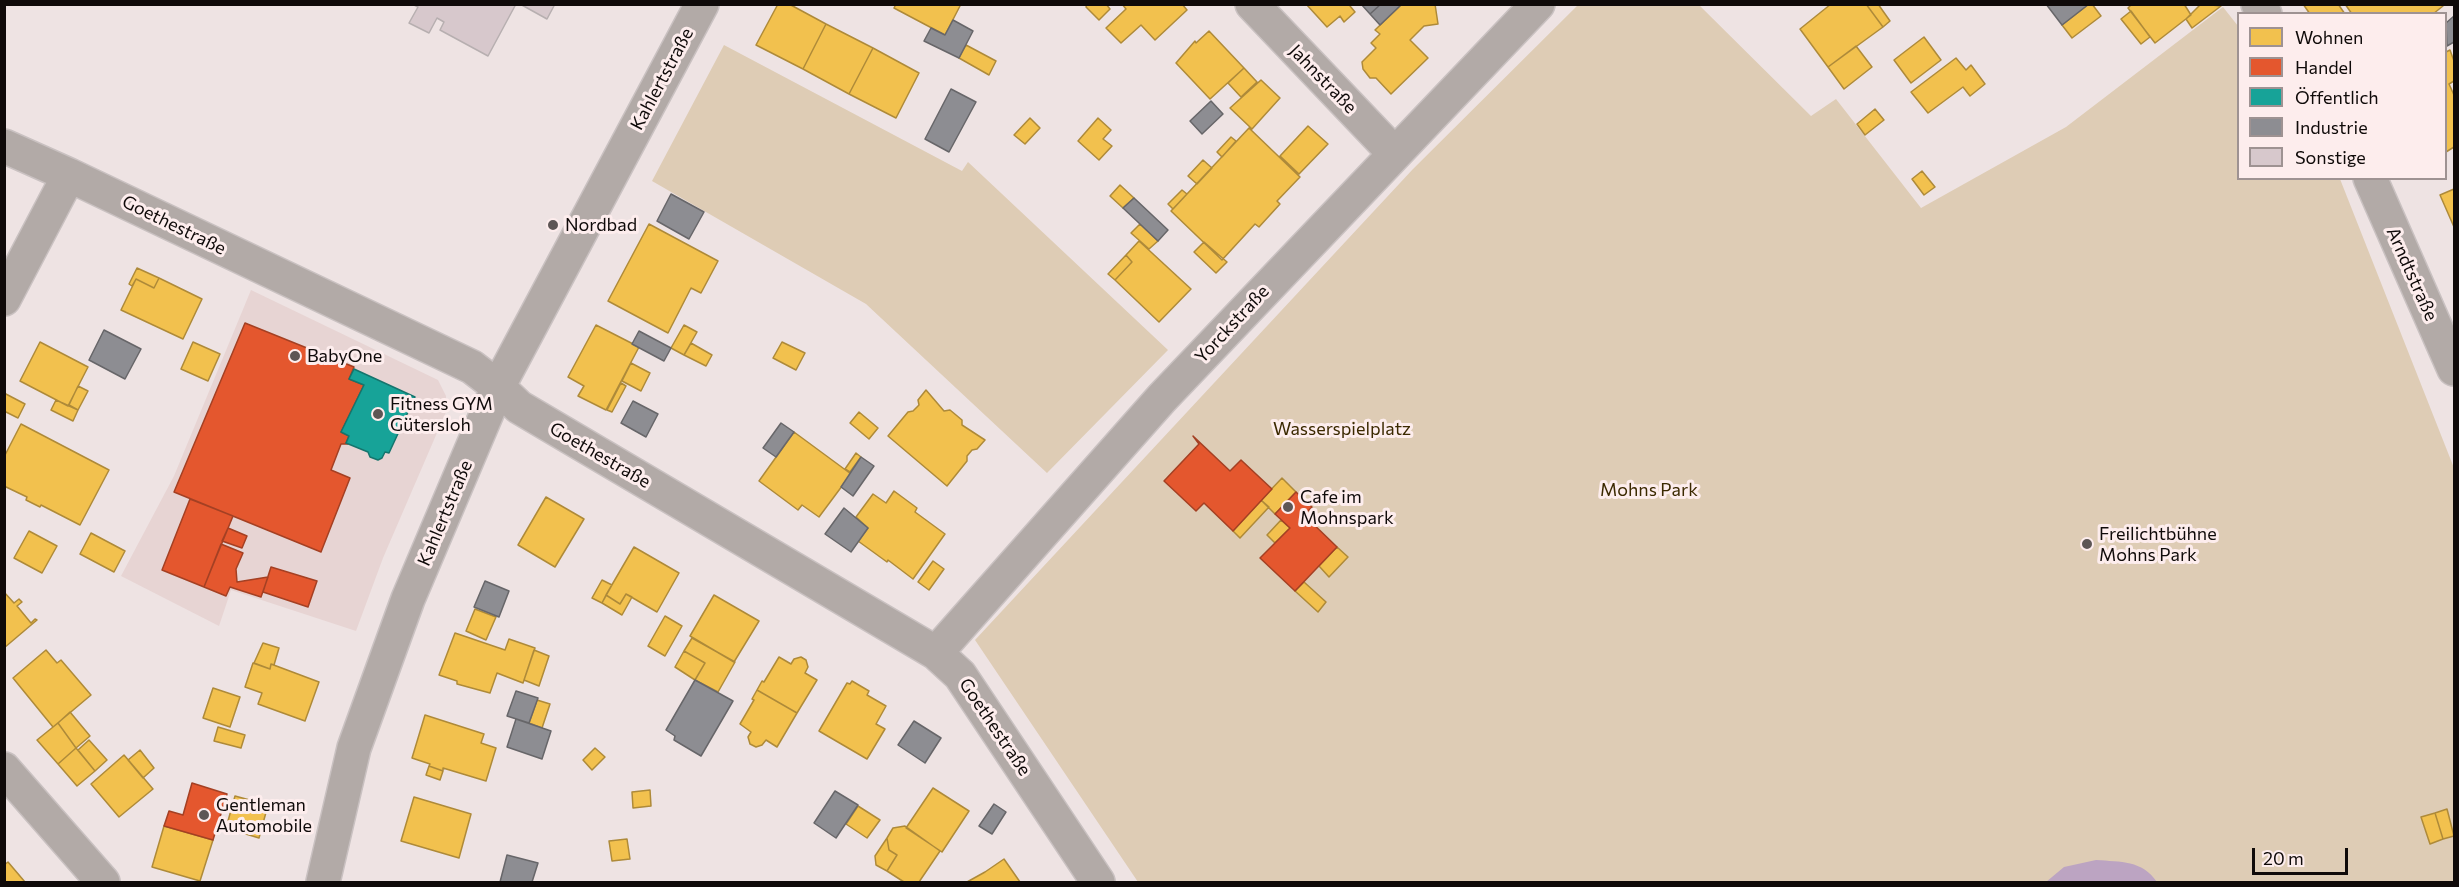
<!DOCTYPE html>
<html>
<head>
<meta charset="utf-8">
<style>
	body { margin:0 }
	#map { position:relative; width:2459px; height:887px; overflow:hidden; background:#eee3e3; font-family:Commissioner,sans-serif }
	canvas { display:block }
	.frame { position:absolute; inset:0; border:6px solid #0f0a09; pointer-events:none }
	.legend { position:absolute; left:2237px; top:12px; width:210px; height:168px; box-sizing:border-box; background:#fdeded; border:2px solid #9e9292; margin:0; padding:8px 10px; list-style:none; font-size:18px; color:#0f0a09 }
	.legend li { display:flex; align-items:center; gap:12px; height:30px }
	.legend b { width:30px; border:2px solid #9e9292 }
	.scale { position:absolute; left:2252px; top:848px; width:96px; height:27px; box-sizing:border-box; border:3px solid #0f0a09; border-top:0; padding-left:8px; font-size:18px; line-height:21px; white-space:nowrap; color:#0f0a09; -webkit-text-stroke:4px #fdeded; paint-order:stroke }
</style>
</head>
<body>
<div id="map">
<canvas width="2459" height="887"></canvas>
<div class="frame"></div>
<ul class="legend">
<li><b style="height:16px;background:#f2c14e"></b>Wohnen</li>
<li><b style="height:16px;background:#e4572e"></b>Handel</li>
<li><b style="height:16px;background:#17a398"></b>Öffentlich</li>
<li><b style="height:16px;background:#8d8d92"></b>Industrie</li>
<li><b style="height:16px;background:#d7c8cc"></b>Sonstige</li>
</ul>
<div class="scale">20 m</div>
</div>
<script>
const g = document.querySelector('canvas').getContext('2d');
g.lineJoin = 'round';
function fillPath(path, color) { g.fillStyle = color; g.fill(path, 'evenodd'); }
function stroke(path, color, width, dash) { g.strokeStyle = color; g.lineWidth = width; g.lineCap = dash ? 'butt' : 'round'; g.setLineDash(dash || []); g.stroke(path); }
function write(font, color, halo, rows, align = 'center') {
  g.font = font + ' Commissioner,sans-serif'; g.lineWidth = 6; g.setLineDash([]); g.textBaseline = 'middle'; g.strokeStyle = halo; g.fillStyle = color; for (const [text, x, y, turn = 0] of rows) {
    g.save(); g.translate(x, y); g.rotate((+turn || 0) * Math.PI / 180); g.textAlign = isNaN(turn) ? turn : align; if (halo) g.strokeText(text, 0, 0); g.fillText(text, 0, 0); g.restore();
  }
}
fillPath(new Path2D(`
	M251,290L438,380L446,396V412L383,558L356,631L231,590L219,626L121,576L174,476Z`), '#e7d4d3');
fillPath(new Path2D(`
	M1578,5H1699L1811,116L1836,99L1921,208L2066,127L2223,7L2238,26V178L2340,179L2454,468V882H1138L975,640L1413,169Z
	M724,45L962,171L968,162L1168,350L1047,473L866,304L652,181Z`), '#deccb5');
fillPath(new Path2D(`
	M2096,860C2121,862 2142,860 2157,882H2046L2064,867Z`), '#bca4c2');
const homes = new Path2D(`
	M778,4H789L826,24L803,69L756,45Z
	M896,4H961L945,35L894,8Z
	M1087,4H1106L1110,9L1099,20L1086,7Z
	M1122,4H1182L1187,10L1155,40L1141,25L1121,43L1106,28L1126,9Z
	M1306,4H1352L1350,6L1355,12L1344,22L1340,16L1327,27Z
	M1402,4H1435L1438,24L1424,26L1410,40L1428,58L1391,94L1376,78H1370L1363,69L1362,62L1376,48L1371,43L1380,34L1375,30Z
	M1831,4H1866L1883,27L1828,67L1800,29Z
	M1866,4H1878L1890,21L1883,27Z
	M2089,4H2092L2101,16L2072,38L2062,25Z
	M2132,4H2184L2191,15L2155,43L2128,8Z
	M2201,4L2221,6L2192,28L2186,19Z
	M2303,4H2338L2345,14H2310Z
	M2345,4H2442L2443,6L2433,14H2352Z
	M2131,11L2150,37L2141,44L2121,19Z
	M826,24L873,48L849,94L803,69Z
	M1209,31L1244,68L1210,99L1176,63L1195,41L1196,43Z
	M1924,37L1941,60L1911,83L1894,60Z
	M966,45L996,61L989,75L959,58Z
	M1856,46L1872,67L1844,89L1828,67Z
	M873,48L919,73L896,118L849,94Z
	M2450,50L2454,61V81L2449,84L2454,95V147L2446,152V52Z
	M1956,58L1966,70L1971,65L1985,84L1970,96L1963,87L1928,113L1911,92Z
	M1244,68L1257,82L1241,97L1228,83Z
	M1261,80L1280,98L1252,129L1230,108Z
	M1875,109L1884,120L1865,135L1857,124Z
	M1030,118L1040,128L1025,144L1014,135Z
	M1098,118L1111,130L1103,139L1112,146L1099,160L1078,141Z
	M1308,126L1328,144L1299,174L1280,156Z
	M1249,128L1300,177L1277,201L1280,204L1259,227L1255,224L1222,260L1171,211Z
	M1231,137L1236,141L1222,157L1217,152Z
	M1203,160L1212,168L1197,184L1188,176Z
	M1922,171L1935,187L1924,195L1912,179Z
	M1120,185L1134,198L1123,208L1110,196Z
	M2454,189V227L2440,195Z
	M1182,190L1187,194L1173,209L1168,204Z
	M649,224L718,261L701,293L691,288L668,333L608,301Z
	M1140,224L1158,241L1149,249L1131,233Z
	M1139,241L1191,289L1159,322L1115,280L1132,262L1126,255Z
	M1204,242L1227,262L1216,273L1194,252Z
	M1126,255L1132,262L1115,280L1108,274Z
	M137,268L159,278L154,288L136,279L132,286L129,284Z
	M159,278L202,299L183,339L121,310L136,279L154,288Z
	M596,325L639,347L606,410L578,396L584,386L568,377Z
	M684,325L697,332L684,355L671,348Z
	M40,342L88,367L68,406L20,381Z
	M193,342L220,354L208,381L181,369Z
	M782,342L805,353L796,370L773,358Z
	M691,343L712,355L706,366L684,355Z
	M631,363L650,373L641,391L622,381Z
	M621,383L626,386L612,412L607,410Z
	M78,386L88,391L78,410L69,405Z
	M926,390L944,411L950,410L962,420V425L985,440L977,449L972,450L967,456V461L947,486L888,436L908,412L913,411L919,405L918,400Z
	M4,393L25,404L18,418L4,411Z
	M56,400L78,410L73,421L51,410Z
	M859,412L878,428L869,439L850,423Z
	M21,424L109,470L80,525L41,505L40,507L26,500L27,497L4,486V457Z
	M794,432L851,474L819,517L802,505L798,510L759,481Z
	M856,453L861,457L850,472L845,469Z
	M1282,478L1296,492L1275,514L1261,500Z
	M894,491L917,508L915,512L945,534L913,579L888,560L887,562L858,541L868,528L856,517L873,494L886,503Z
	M546,497L584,519L555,567L518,545Z
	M1261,500L1269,507L1240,538L1233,531Z
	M1281,520L1290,528L1275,543L1267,535Z
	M29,531L57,546L42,573L14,558Z
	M91,533L125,551L114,572L80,554Z
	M634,547L679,573L657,612L626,594L620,604L606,595Z
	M1337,547L1348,557L1329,577L1319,566Z
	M933,561L944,569L929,590L918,582Z
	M602,580L612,585L602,603L592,598Z
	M1304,582L1326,602L1318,612L1295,591Z
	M4,592L14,603L19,599L22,602L17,606L31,623L35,619L37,620L4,648Z
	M626,594L632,597L622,615L602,603L606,595L620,604Z
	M714,595L759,621L734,662L690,636Z
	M475,609L496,617L486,640L466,631Z
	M665,616L682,626L665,656L648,646Z
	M455,633L505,650L509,639L535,648L523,683L497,673L490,693L457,684V681L439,675Z
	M692,638L735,662L718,692L695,680L705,663L684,651Z
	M263,643L279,648L274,665L271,664L270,669L254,663Z
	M46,650L57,663L61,660L91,695L53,727L13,678Z
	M534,650L549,656L539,686L524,680Z
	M684,651L705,663L695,680L675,667Z
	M779,657L791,664L794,659L801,657L806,660L808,667L805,673L817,680L797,713L757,690L762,681L764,682Z
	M253,663L270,669L271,664L319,682L305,721L258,704L262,693L245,687Z
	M852,681L869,691L867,695L886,706L876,724L885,729L867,759L819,731L847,683L850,684Z
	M213,688L240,697L230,727L203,718Z
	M757,690L797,713L777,747L766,740L762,745L756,747L750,744L748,737L751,732L740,724L754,700L752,699Z
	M537,700L550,704L542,728L529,723Z
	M70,712L90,736L76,748L58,723Z
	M425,715L484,734L481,743L496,748L486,781L443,768V771L429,766L430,764L412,758Z
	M58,723L76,748L58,764L37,740Z
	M218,727L245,735L241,748L214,741Z
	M89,740L107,760L95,771L78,750Z
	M76,748L95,771L77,786L58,764Z
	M595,748L605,757L592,770L583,760Z
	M140,750L154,768L143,778L128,760Z
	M124,755L153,789L119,817L91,784Z
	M429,766L443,771L440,780L426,775Z
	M933,788L969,811L942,852L906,828Z
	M650,790L651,806L633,808L632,792Z
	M235,796L268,805L259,838L226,828Z
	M414,797L471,814L459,858L401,841Z
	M858,806L880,820L867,838L846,824Z
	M2447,809L2454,836L2443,839L2435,813Z
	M2435,813L2443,839L2430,844L2421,817Z
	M164,826L213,840L200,881L152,867Z
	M905,826L940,851L919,882H904L887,871L897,855L889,850L887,838L893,828Z
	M887,838L889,850L897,855L887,871L876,865L875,856Z
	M627,839L630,859L612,861L609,841Z
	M1004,859L1020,882H967L985,872Z
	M8,862L25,882H4V865Z`);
fillPath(homes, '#f2c14e');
stroke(homes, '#ae8a39', 1.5);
const shops = new Path2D(`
	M245,323L354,367L349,379L364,385L341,432L349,436L346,443L348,444H341L331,470L350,478L321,552L174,492Z
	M1193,436L1230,471L1241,460L1272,489L1233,531L1204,503L1196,511L1164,481L1199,444Z
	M1296,492L1312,507L1304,515L1337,547L1295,591L1260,558L1290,528L1275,514Z
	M190,499L233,516L204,587L162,570Z
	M228,528L247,536L242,548L222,541Z
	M221,544L243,553L236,569L237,582L268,577L261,597L230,587L226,596L204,587Z
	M271,567L317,581L308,607L263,592Z
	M192,783L227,794L213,840L164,826L169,811L183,815Z`);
fillPath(shops, '#e4572e');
stroke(shops, '#a44023', 1.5);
const public = new Path2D(`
	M354,369L415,397L389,453L385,452L382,458L378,460L370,457L368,452L346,443L349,436L341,432L364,385L349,379Z`);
fillPath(public, '#17a398');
stroke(public, '#15756d', 1.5);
const industry = new Path2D(`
	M1361,4H1381L1370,14Z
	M1381,4H1402L1380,25L1370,14Z
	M2046,4H2089L2062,25Z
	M2454,16V42L2447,46L2446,23Z
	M953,20L973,31L959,58L924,41L931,28L945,35Z
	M951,89L976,102L949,152L925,139Z
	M1211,101L1223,114L1202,134L1190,121Z
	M671,194L704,212L689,239L657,221Z
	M1134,198L1168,230L1158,241L1123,208Z
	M104,330L141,349L125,379L89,360Z
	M639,331L671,348L664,361L632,344Z
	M633,401L658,414L646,437L621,423Z
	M781,423L794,432L776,457L763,448Z
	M861,457L874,466L853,496L841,487Z
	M844,508L868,528L851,552L825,534Z
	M485,581L509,591L499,617L474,607Z
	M695,680L733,701L701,756L674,740L675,736L666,730Z
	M516,691L538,698L529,723L507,716Z
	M516,719L551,731L542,759L507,747Z
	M914,721L941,738L925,763L898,745Z
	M835,791L858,805L836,838L814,823Z
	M994,804L1006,812L992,834L979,826Z
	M507,855L538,863L532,882H500Z`);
fillPath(industry, '#8d8d92');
stroke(industry, '#676669', 1.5);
const building = new Path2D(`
	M412,4H516L488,56L440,30L444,22L437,18L429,33L409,23L418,7Z
	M520,4H555L547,19Z`);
fillPath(building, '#d7c8cc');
stroke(building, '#b7afb0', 1.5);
const street = new Path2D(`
	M1252,4L1394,153
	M2258,4L2265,14
	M4,146L69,175L472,367L498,387L519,407L936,653L960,675L1098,882
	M2370,178L2454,369
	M4,299L69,175
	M936,653L1162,398L1538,4
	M4,769L103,882
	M323,882L354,748L408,599L498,387L702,4`);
stroke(street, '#c9c1c1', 36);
stroke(street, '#b2aaa7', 33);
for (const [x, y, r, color] of [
	[553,225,6,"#5d5655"],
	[295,356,6,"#5d5655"],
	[378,414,6,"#5d5655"],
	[1288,507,6,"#5d5655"],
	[2087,544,6,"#5d5655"],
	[204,815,6,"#5d5655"]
]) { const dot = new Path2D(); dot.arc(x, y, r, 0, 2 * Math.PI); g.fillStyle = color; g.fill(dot); stroke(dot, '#fdeded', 2); }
write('18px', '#0f0a09', '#fdeded', [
	["Kahlertstraße",662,79,-62],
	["Jahnstraße",1323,79,46],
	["Goethestraße",174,225,26],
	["Arndtstraße",2412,274,66],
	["Yorckstraße",1232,324,-47],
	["Goethestraße",600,455,30],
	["Kahlertstraße",445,513,-67],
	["Goethestraße",995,727,56]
]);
write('18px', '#0f0a09', '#fdeded', [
	["Nordbad",565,225],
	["BabyOne",307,356],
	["Fitness GYM",390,404],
	["Gütersloh",390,425],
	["Cafe im",1300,497],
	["Mohnspark",1300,518],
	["Freilichtbühne",2099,534],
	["Mohns Park",2099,555],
	["Gentleman",216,805],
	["Automobile",216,826]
], 'left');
write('18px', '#3b2900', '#fdeded', [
	["Wasserspielplatz",1342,429],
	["Mohns Park",1649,490]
]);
</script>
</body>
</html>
